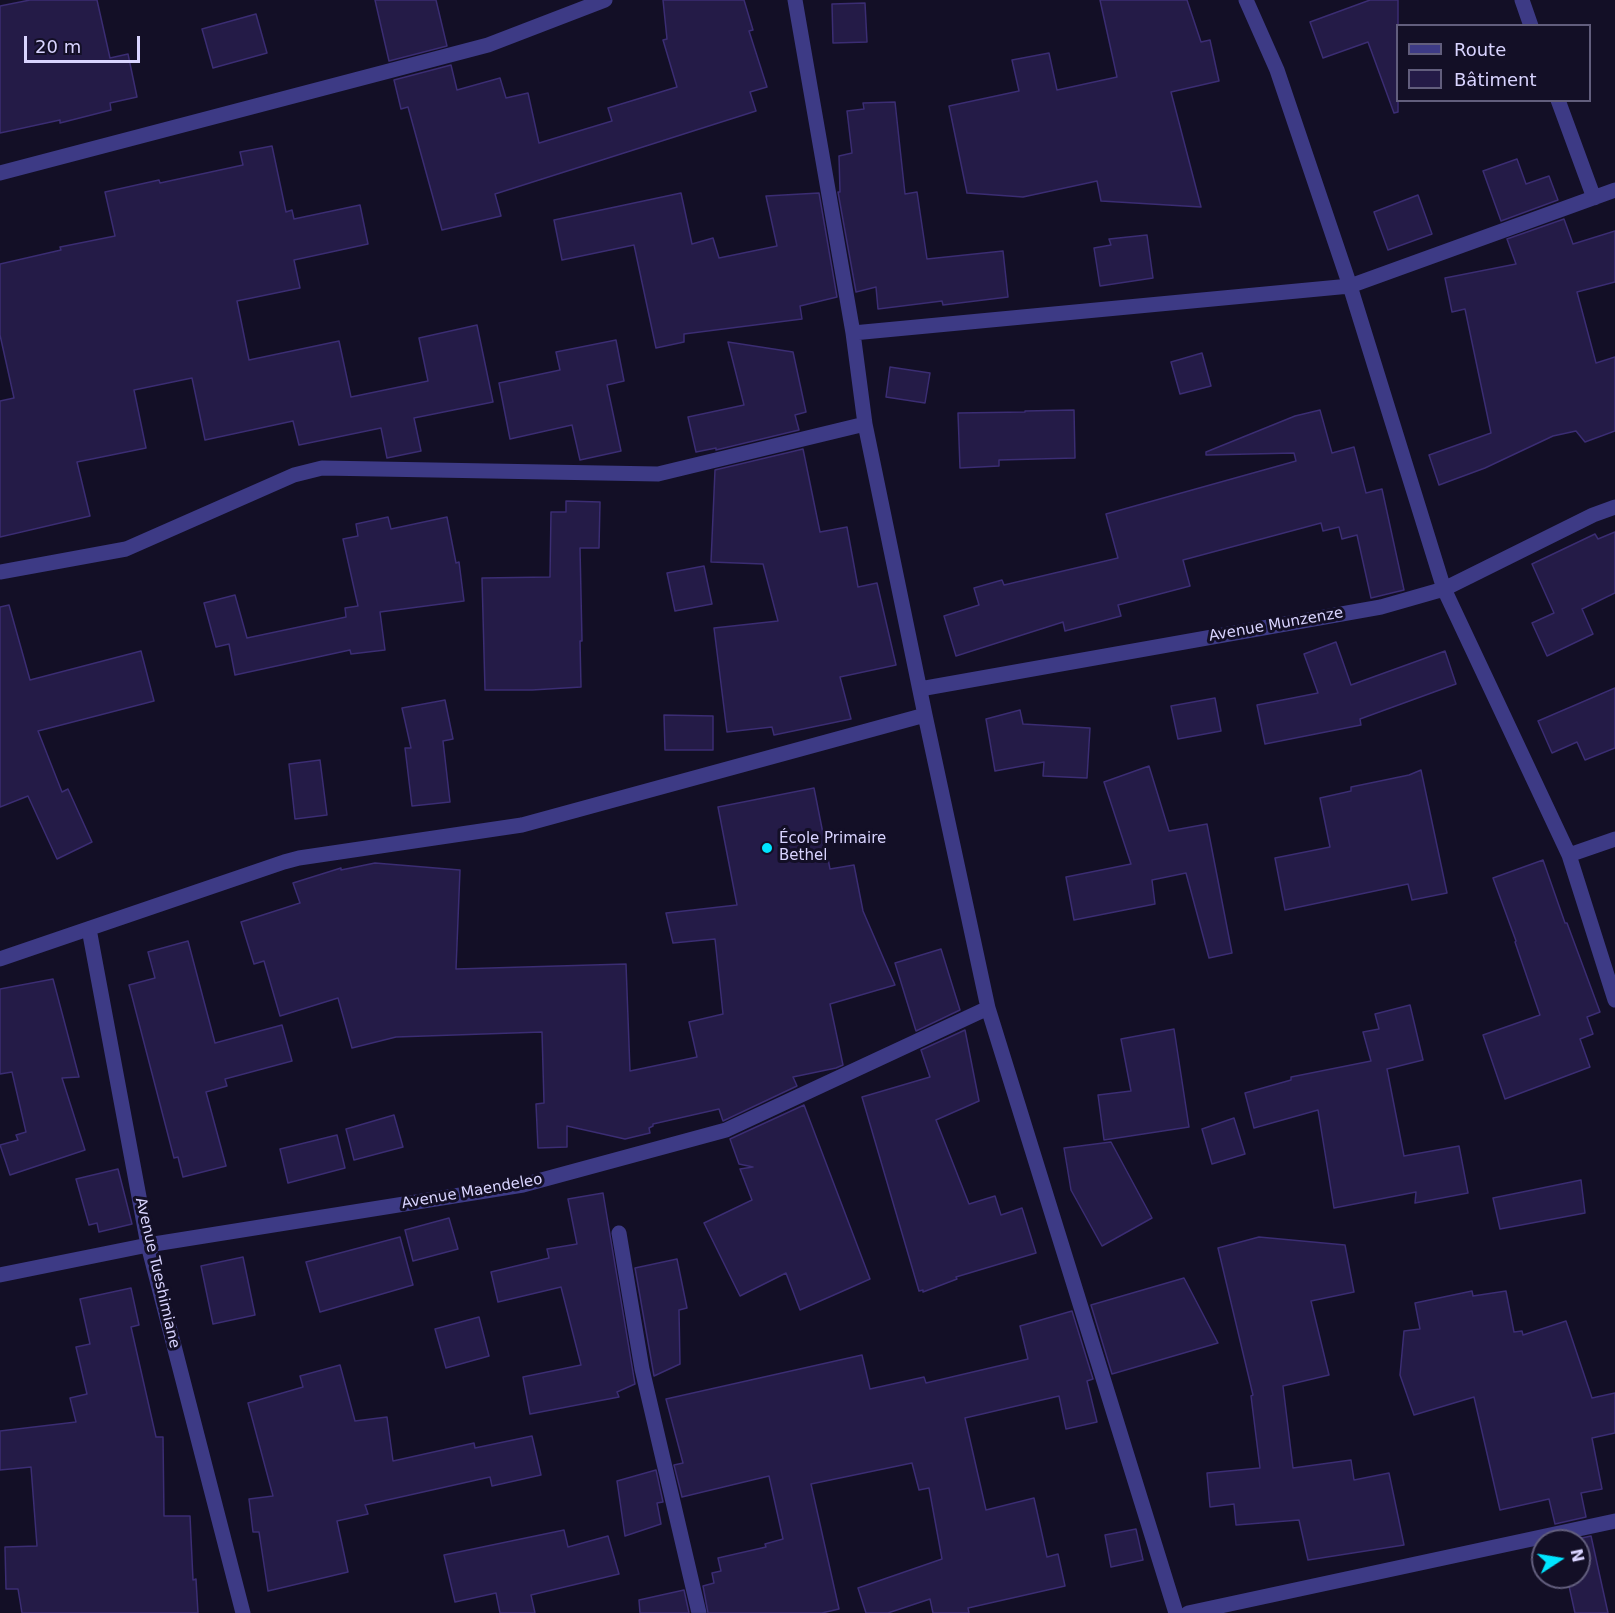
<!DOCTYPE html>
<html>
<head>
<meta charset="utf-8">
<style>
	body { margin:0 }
	#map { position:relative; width:1615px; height:1613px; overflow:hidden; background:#130f26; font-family:"DejaVu Sans",sans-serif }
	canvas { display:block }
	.legend { position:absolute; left:1396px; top:24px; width:195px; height:78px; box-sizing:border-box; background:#130f26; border:2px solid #625e7d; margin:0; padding:8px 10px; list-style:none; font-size:18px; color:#d9d4ff }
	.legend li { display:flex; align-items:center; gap:12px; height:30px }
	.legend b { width:30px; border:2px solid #625e7d }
	.north { position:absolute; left:1531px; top:1529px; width:60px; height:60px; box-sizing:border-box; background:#130f26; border:2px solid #625e7d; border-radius:50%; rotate:78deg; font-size:16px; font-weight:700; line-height:24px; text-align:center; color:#d9d4ff }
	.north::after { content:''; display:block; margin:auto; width:21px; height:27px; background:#00e5ff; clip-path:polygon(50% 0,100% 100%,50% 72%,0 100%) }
	.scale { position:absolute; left:24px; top:36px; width:116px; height:27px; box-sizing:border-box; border:3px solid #d9d4ff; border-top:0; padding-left:8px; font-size:18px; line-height:21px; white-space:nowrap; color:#d9d4ff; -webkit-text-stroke:4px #130f26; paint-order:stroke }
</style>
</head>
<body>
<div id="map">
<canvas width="1615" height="1613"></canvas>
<ul class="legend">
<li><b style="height:8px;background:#3d3a85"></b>Route</li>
<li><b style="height:16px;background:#241b47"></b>Bâtiment</li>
</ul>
<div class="north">N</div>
<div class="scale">20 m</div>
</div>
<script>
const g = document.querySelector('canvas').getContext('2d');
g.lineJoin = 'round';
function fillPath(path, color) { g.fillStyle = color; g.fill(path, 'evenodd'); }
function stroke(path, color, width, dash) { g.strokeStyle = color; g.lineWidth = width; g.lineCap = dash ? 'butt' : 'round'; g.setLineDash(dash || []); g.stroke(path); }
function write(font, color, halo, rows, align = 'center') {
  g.font = font + ' "DejaVu Sans",sans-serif'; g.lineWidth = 6; g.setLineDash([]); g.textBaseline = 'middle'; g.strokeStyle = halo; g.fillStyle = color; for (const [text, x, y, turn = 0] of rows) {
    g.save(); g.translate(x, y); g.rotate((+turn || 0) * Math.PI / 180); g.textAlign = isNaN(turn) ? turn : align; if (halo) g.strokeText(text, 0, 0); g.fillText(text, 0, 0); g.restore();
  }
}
const building = new Path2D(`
	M30,0H97L110,58L128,54L137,97L110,103L111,110L60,123V120L0,133V6Z
	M375,0H436L447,46L389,61Z
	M663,0H744L753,30L749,31L767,87L750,92L756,111L495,194L501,216L442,230L408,107L401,109L394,80L451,65L457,90L500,78L506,98L528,93L539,143L612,121L608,108L677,87L663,40L667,39Z
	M1100,0H1187L1201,42L1210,40L1219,81L1171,92L1201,207L1101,201L1097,181L1023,197L967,193L949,106L1019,91L1012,60L1049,53L1057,90L1117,77Z
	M1370,0H1398V112L1394,113L1368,42L1323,58L1310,22Z
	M865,3L867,42L833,43L832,4Z
	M256,14L267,53L213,68L202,29Z
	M895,102L905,194L917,192L927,259L1003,251L1008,297L943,305L942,301L878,309L876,287L856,292L838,192H840L839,156L852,153L847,111L864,109L863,103Z
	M272,146L286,212L292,210L294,219L360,205L368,244L294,260L300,288L237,301L249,360L339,341L351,397L428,381L419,338L477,325L493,402L414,418L421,451L387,458L381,428L299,445L293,421L205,440L192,378L134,390L146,448L77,462L90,516L0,537V401L14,398L0,335V264L61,250L60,247L115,236L105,192L159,180L160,183L243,165L240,152Z
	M1517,159L1526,184L1549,176L1558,200L1501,221L1483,171Z
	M681,193L692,244L713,238L719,258L777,246L766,196L819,193L837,297L800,306L802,319L684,334V342L656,348L634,245L562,260L554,220Z
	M1418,195L1432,234L1388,250L1374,212Z
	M1564,219L1573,244L1615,231V282L1577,292L1596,363L1615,357V431L1585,442L1576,431L1553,436L1485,468L1439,485L1429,455L1491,433L1465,309L1452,312L1445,278L1516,264L1507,239Z
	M1147,235L1153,278L1100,286L1094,248L1111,245L1109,239Z
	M616,340L624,381L607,385L621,451L580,460L572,425L510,439L499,383L560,370L556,352Z
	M728,342L793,352L806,412L795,415L799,430L716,450V448L696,452L688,417L744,405Z
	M1202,353L1211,386L1180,394L1171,362Z
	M890,367L930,373L925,403L886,397Z
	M1074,410L1075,458L999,460V466L960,468L958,413L1025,412V411Z
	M1320,410L1332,453L1354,447L1366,493L1382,489L1404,590L1371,598L1357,535L1342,539L1339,527L1323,531L1321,523L1183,560L1190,586L1118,605L1121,616L1065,631L1063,622L956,656L944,616L979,605L974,588L1002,580L1004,585L1118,558L1106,514L1296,461L1294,453L1206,455V452L1295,416Z
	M803,449L820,532L847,527L858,587L877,583L896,665L840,677L851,719L774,735L772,727L727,732L714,628L778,621L763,564L711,562L715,470Z
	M566,501L600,502L599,548H580L582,641H580L581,687L532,690H485L482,578L550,577L551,512H566Z
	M388,517L391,529L447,517L456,563L459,562L464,601L380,612L385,650L351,654L350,650L235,675L229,644L216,647L204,603L235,595L247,638L346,617L345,608L358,606L343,539L358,536L356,524Z
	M1615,532V593L1582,609L1593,634L1547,656L1532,623L1554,613L1532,564L1595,534L1598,539Z
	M704,566L712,604L675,611L667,573Z
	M9,605L30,680L141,651L154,701L38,731L62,792L68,789L92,842L57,859L28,796L0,807V607Z
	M1336,642L1351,685L1445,651L1456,684L1360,719L1361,725L1265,744L1257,705L1318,693L1304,654Z
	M1615,688V748L1585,760L1577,742L1552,753L1538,721Z
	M1215,698L1221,731L1178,739L1171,706Z
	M445,700L453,739L443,741L450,802L412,806L405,748H411L402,708Z
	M1020,710L1023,724L1090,728L1087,778L1043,776L1044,762L995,771L986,719Z
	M664,715L713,716V750H665Z
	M320,760L327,815L295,819L289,764Z
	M1149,766L1169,831L1207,824L1232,953L1209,958L1186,873L1152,880L1155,904L1074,920L1066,877L1131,864L1104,782Z
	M1421,770L1447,893L1412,900L1408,884L1285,910L1275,858L1330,847L1320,798L1351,791V787L1409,775Z
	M814,788L830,869L854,865L863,911L895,985L830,1004L843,1065L836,1068L793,1077L797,1086L723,1121L719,1109L653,1124V1126L649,1128L650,1133L625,1139L567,1126V1147L538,1148L536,1104L544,1103L542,1032L396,1037L352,1048L338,998L280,1016L264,961L254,964L241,922L300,903L293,883L341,868V870L375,863L460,870L456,969L626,964L630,1071L697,1057L689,1022L723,1014L715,939L673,943L666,913L737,905L718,807Z
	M1543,860L1565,923H1567L1600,1012L1587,1017L1593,1034L1580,1039L1590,1067L1505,1099L1483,1035L1540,1015L1515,942L1516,941L1493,878Z
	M188,941L215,1043L282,1025L292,1061L225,1079L227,1086L206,1092L226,1166L183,1177L178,1157L174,1158L129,985L155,978L148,952Z
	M941,949L960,1010L916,1031L895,963Z
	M53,979L79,1077L62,1078L85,1150L10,1175L0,1145L18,1140L16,1135L26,1132L12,1072L0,1074V989Z
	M1410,1005L1423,1060L1387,1069L1404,1156L1459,1146L1468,1193L1415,1203L1416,1192L1334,1208L1318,1110L1254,1128L1245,1093L1291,1080V1077L1371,1061L1363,1032L1379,1029L1375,1014Z
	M1174,1029L1189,1127L1104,1140L1098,1095L1131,1091L1121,1039Z
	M965,1030L979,1101L936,1120L969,1204L995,1196L1001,1215L1022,1208L1036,1253L956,1277L957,1279L923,1292V1290L919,1291L862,1097L930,1077L921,1050Z
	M804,1105L870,1279L800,1310L786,1273L740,1296L704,1223L752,1200L740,1169L753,1167L739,1164L730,1139Z
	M394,1115L403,1147L354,1160L346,1129Z
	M1234,1118L1245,1154L1212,1164L1202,1129Z
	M337,1135L345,1168L288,1183L280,1149Z
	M1111,1142L1152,1218L1102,1246L1071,1190L1064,1148Z
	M118,1169L132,1224L99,1232L97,1223L89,1225L76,1179Z
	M1581,1180L1585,1213L1500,1229L1493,1198Z
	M603,1193L635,1384L617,1392L619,1397L530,1414L523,1377L581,1365L561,1287L498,1302L491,1272L549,1258L547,1249L577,1244L568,1199Z
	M449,1218L458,1249L413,1261L405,1230Z
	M400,1237L413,1285L320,1312L306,1262Z
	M1259,1237L1345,1245L1354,1292L1311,1301L1329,1375L1283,1386L1293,1468L1351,1460L1354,1480L1389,1473L1404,1545L1308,1560L1299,1520L1236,1525L1234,1504L1210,1507L1207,1473L1260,1468L1251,1396L1253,1395L1218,1248Z
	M243,1257L255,1315L213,1324L201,1266Z
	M677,1259L687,1308L679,1310L680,1364L654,1376L635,1268Z
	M1184,1278L1218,1343L1112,1374L1091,1305Z
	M131,1288L139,1325L131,1327L156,1437H163L164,1516H190L193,1580L196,1579L198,1613H22L18,1589H6L5,1547L37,1546L31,1467L0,1470V1431L76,1422L70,1398L87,1394L76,1347L90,1344L80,1299Z
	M1472,1291L1473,1296L1506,1291L1514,1332L1522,1331L1523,1335L1566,1321L1592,1398L1615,1393V1433L1592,1438L1602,1489L1581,1493L1586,1517L1555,1524L1549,1499L1500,1510L1474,1397L1414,1415L1400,1375L1404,1331L1420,1329L1415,1303Z
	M1072,1311L1093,1379L1087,1381L1097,1422L1066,1429L1059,1396L965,1418L986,1510L1034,1498L1047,1557L1058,1554L1065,1586L968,1608L969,1613H933L930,1599L888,1613H866L858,1588L942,1559L929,1488L919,1490L912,1463L811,1484L839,1609L822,1613H708L703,1586L714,1583L712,1573L721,1571L718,1558L766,1547L765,1544L783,1539L769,1476L682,1497L674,1465L683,1463L666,1399L862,1355L870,1389L924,1377L926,1383L1028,1359L1020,1326Z
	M479,1317L489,1356L446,1368L435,1329Z
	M340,1365L355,1421L387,1417L393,1461L474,1443L475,1448L532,1436L541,1475L492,1486L490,1477L365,1505L368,1514L337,1521L348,1572L268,1591L259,1532H253L249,1499L273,1496L248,1403L303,1387L300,1376Z
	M656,1470L663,1502L657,1503L661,1524L625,1536L617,1481Z
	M1136,1529L1143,1560L1111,1567L1105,1535Z
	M564,1530L568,1547L608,1536L619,1574L531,1595L535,1613H500L496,1593L455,1602L444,1555Z
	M1591,1536L1608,1613H1575L1567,1577H1579V1541H1568Z
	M684,1590L689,1613H640L639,1600Z`);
fillPath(building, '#241b47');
stroke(building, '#3b2d73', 1.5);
stroke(new Path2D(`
	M795,0L853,333L865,424L925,715L988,1008L1176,1613
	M1246,0L1277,70L1350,286L1444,589L1569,855L1615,1000
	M1522,0L1531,26
	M1558,100L1594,198
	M0,173L488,45L605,0
	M853,333L1350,286L1615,190
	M0,572L126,549L294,475L322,468L658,474L865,424
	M920,689L1381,607L1444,589L1593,515L1615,507
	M1569,855L1615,839
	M89,929L148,1245L243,1613
	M0,959L284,862L299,858L522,825L925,715
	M619,1233L642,1369L699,1613
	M0,1275L148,1245L523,1185L726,1130L988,1008
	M1188,1613L1615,1521`), '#3d3a85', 15);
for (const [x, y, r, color] of [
	[767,848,6,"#00e5ff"]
]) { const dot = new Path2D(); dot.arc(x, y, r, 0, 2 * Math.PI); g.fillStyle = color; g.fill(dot); stroke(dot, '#130f26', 2); }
write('15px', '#d9d4ff', '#130f26', [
	["Avenue Munzenze",1276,625,-10],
	["Avenue Maendeleo",472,1192,-10],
	["Avenue Tueshimiane",157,1273,77]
]);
write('15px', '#d9d4ff', '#130f26', [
	["École Primaire",779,839],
	["Bethel",779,856]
], 'left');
</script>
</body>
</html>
